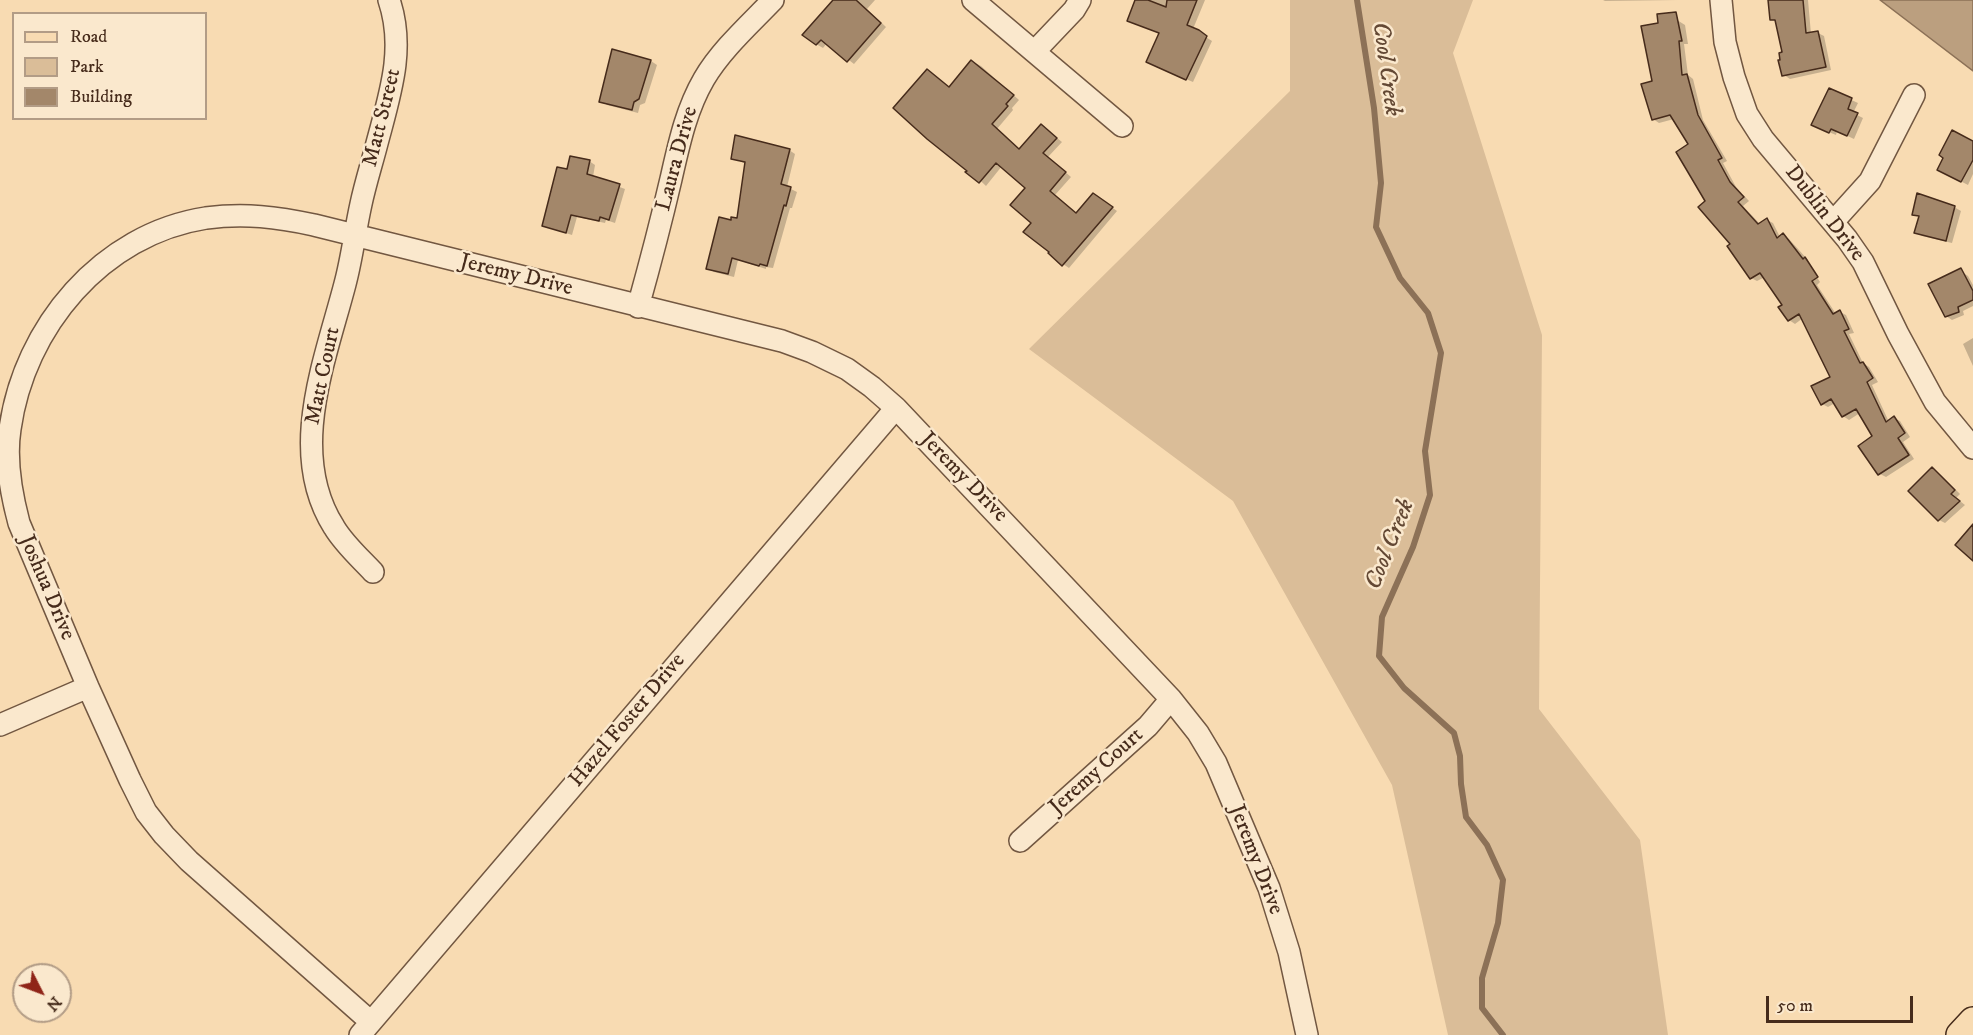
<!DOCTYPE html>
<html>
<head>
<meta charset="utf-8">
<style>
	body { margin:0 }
	#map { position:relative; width:1973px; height:1035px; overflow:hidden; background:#f8dbb2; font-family:"IM FELL DW Pica",serif }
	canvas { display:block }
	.legend { position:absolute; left:12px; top:12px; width:195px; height:108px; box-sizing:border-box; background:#fae8cd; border:2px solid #b29c86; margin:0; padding:8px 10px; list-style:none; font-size:18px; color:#462b1b }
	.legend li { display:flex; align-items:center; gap:12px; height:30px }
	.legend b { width:30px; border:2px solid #b29c86 }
	.north { position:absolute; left:12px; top:963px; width:60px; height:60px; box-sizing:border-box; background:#fae8cd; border:2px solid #b29c86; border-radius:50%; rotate:132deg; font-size:16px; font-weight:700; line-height:24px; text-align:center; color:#462b1b }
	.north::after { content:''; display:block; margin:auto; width:21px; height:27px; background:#8f2418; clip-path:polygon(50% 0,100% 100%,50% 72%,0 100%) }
	.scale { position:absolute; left:1766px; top:996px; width:147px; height:27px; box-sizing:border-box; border:3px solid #462b1b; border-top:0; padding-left:8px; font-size:18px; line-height:21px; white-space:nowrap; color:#462b1b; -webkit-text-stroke:4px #fae8cd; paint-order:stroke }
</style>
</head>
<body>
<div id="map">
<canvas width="1973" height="1035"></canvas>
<ul class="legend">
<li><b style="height:8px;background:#f8dbb2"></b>Road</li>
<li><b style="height:16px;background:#dabd98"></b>Park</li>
<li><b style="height:16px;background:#a3876a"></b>Building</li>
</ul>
<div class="north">N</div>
<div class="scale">50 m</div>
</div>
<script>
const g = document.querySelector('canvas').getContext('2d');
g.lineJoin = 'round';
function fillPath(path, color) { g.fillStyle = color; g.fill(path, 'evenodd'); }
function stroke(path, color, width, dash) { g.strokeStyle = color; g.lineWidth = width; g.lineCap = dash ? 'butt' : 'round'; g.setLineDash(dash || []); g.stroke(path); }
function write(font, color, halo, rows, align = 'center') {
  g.font = font + ' "IM FELL DW Pica",serif'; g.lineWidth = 5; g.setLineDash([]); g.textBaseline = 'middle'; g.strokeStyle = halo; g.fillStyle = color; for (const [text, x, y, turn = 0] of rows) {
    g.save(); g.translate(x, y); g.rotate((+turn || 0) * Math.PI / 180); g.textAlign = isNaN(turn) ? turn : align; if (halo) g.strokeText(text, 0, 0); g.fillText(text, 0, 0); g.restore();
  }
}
fillPath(new Path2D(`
	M1290,0H1473L1453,53L1542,335L1539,709L1640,840L1668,1035H1448L1392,785L1233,501L1029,349L1290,91Z`), '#dabd98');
const water = new Path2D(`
	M1880,0H1973V71Z`);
fillPath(water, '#bb9f7f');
stroke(water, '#8c7157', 1.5);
fillPath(new Path2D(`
	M835,0H875L867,9L886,27L854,64L827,43L823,48L816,44Z
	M1137,0H1205L1193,29L1212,41L1193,82L1153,65L1160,33L1129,21Z
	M1603,0H1678L1605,1Z
	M1772,0H1808L1811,34L1818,33L1824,36L1831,70L1790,79L1784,75L1783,53L1777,22L1772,19Z
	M1677,20L1685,25L1688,44H1684L1688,75L1693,79L1703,120L1727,161L1723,163L1736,187L1749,201L1743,206L1760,224L1767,220L1773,223L1780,237L1783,235L1789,239L1808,260H1806L1820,282L1817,285L1836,314L1840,312L1846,315L1854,333L1849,334L1863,363L1869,367L1878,382L1872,385L1889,422L1894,418L1900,421L1910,437L1903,442L1914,459L1886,477L1880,474L1874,436L1860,413L1849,420L1843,416L1835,403L1828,407L1822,404L1832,378L1803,318L1795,324L1789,320L1784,305L1765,277L1757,281L1751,278L1707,202L1690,145L1674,119L1659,123L1653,119V82Z
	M613,51L651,61L657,65L645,103L640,105L638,113L607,105L601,101Z
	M972,61L981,66L1019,100L1012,108L1013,110L997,129L1020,150L1047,130L1062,142L1048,157L1071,177L1055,195L1077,214L1099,198L1117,211L1069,268L1063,264L1033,223L1027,187L1002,166L986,186L969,170L934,75L950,88Z
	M1830,90L1858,103L1853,113L1863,118L1854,139L1837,131L1836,135L1819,128Z
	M1973,143V174L1968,185L1939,170Z
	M789,150L795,154L787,187L797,192L792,208H790L773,268L766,267V269L738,260L734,277L714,272L708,268L732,222L738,220L746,164L733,158Z
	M589,161L595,165L593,177L625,189L615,223L606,220L605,223L577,217L572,235L544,226L568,171Z
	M1954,207L1961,211L1952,243L1922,236L1916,232L1920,217L1914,214Z
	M1962,272L1968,276L1973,285V306L1963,311L1964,315L1952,320L1946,316Z
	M1973,338V366L1963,344Z
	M1935,471L1941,475L1960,494L1956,498L1965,505L1945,523L1939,520Z`), '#0003');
stroke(new Path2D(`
	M1357,0L1374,108L1381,183L1376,227L1400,278L1428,313L1441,353L1425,451L1430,495L1413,547L1382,617L1379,656L1404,688L1454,733L1460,756L1461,784L1466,817L1487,845L1503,880L1498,923L1482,978V1008L1503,1035`), '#8c7157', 6);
const building = new Path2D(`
	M833,0H856L881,23L847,62L821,40L816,45L802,35Z
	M1135,0H1148L1166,7L1167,0H1197L1187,25L1199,30L1207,36L1186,80L1146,62L1159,33L1127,21Z
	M1768,0H1803L1806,33L1818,31L1826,67L1782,76L1778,60H1780L1779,53L1782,52L1775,20H1770Z
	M1676,12L1682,41H1679L1682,75L1687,74L1698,115L1722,158L1718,160L1730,182L1744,197L1738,202L1758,224L1767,218L1777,238L1783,233L1803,259L1805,257L1818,277L1812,281L1833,314L1840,310L1849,329L1844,331L1860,363L1863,362L1873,378L1867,382L1886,422L1894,416L1905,433L1898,438L1909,455L1878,475L1858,446L1872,436L1856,409L1842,417L1831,399L1821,405L1811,386L1830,377L1799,314L1788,321L1778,307L1782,305L1760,273L1750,279L1727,246L1730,244L1698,207L1705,201L1676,152L1688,144L1670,115L1652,120L1641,84L1652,81L1641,26L1658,23L1657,14Z
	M612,49L651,60L639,99L634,102L632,110L599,102Z
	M971,60L1014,95L1006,104L1008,106L992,124L1019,149L1041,124L1057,138L1043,153L1066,172L1050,191L1076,213L1093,193L1113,207L1062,266L1048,253L1049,252L1023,232L1031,223L1010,205L1025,188L996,163L979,183L965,172L967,171L927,139L893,108L927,69L949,87Z
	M1829,88L1852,98L1848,109L1858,113L1847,136L1831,129L1829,133L1811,125Z
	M1952,130L1973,141V160L1961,182L1937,170L1943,158L1939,155Z
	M735,135L790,149L781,184L791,187L786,206L784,205L767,266L760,264L759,266L732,258L728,274L706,269L719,217L731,220V217L737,218L745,162L731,159Z
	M570,156L590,160L587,174L620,184L609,220L600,217L599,221L571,215L566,233L542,226L557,167L567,169Z
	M1917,193L1955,206L1946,241L1914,233L1919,216L1912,215Z
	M1961,268L1973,291V300L1958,307L1959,312L1945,317L1928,284Z
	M1932,467L1955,490L1951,494L1960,501L1938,521L1908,491Z
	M1973,524V561L1955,545Z`);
fillPath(building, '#a3876a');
stroke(building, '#462b1b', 1.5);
const minor = new Path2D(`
	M973,0L1122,126
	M1721,0L1725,42L1734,77L1747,114L1763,139L1847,239L1863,262L1898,334L1935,402L1973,448
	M1035,51L1074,10L1080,0
	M1833,222L1870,181L1914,95
	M638,307C650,264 661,222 671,179C679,144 686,110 704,79C721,50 749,25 773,0
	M373,572C360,558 344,544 334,527C287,453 325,361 345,284C352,258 355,231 361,204C365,185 371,166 376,147C389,97 406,50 389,0
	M0,725L88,687
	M1020,841L1148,726L1171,699
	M371,1022L189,861L164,835L146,812L130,780L88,687L19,523C11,493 5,461 10,429C24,327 102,234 206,218C245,213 277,217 314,225L782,341L812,352L847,369L872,387L896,408L1171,699L1198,733L1216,763L1269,888L1289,952L1307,1035
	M360,1035L896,408`);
const major = new Path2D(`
	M1960,1035L1973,1021`);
stroke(minor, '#725741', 24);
stroke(major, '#462b1b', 30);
stroke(minor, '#fae8cd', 21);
stroke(major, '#f8dbb2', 27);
write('22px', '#462b1b', '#fae8cd', [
	["Matt Street",383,118,-76],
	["Laura Drive",678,159,-75],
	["Dublin Drive",1824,214,52],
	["Jeremy Drive",516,276,14],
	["Matt Court",324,376,-78],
	["Jeremy Drive",963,478,46],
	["Joshua Drive",46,588,67],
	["Hazel Foster Drive",628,721,-50],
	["Jeremy Court",1097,772,-42],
	["Jeremy Drive",1255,860,69]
]);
write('italic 24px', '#634834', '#fae8cd', [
	["Cool Creek",1385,69,82],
	["Cool Creek",1391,545,-68]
]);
</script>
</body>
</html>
